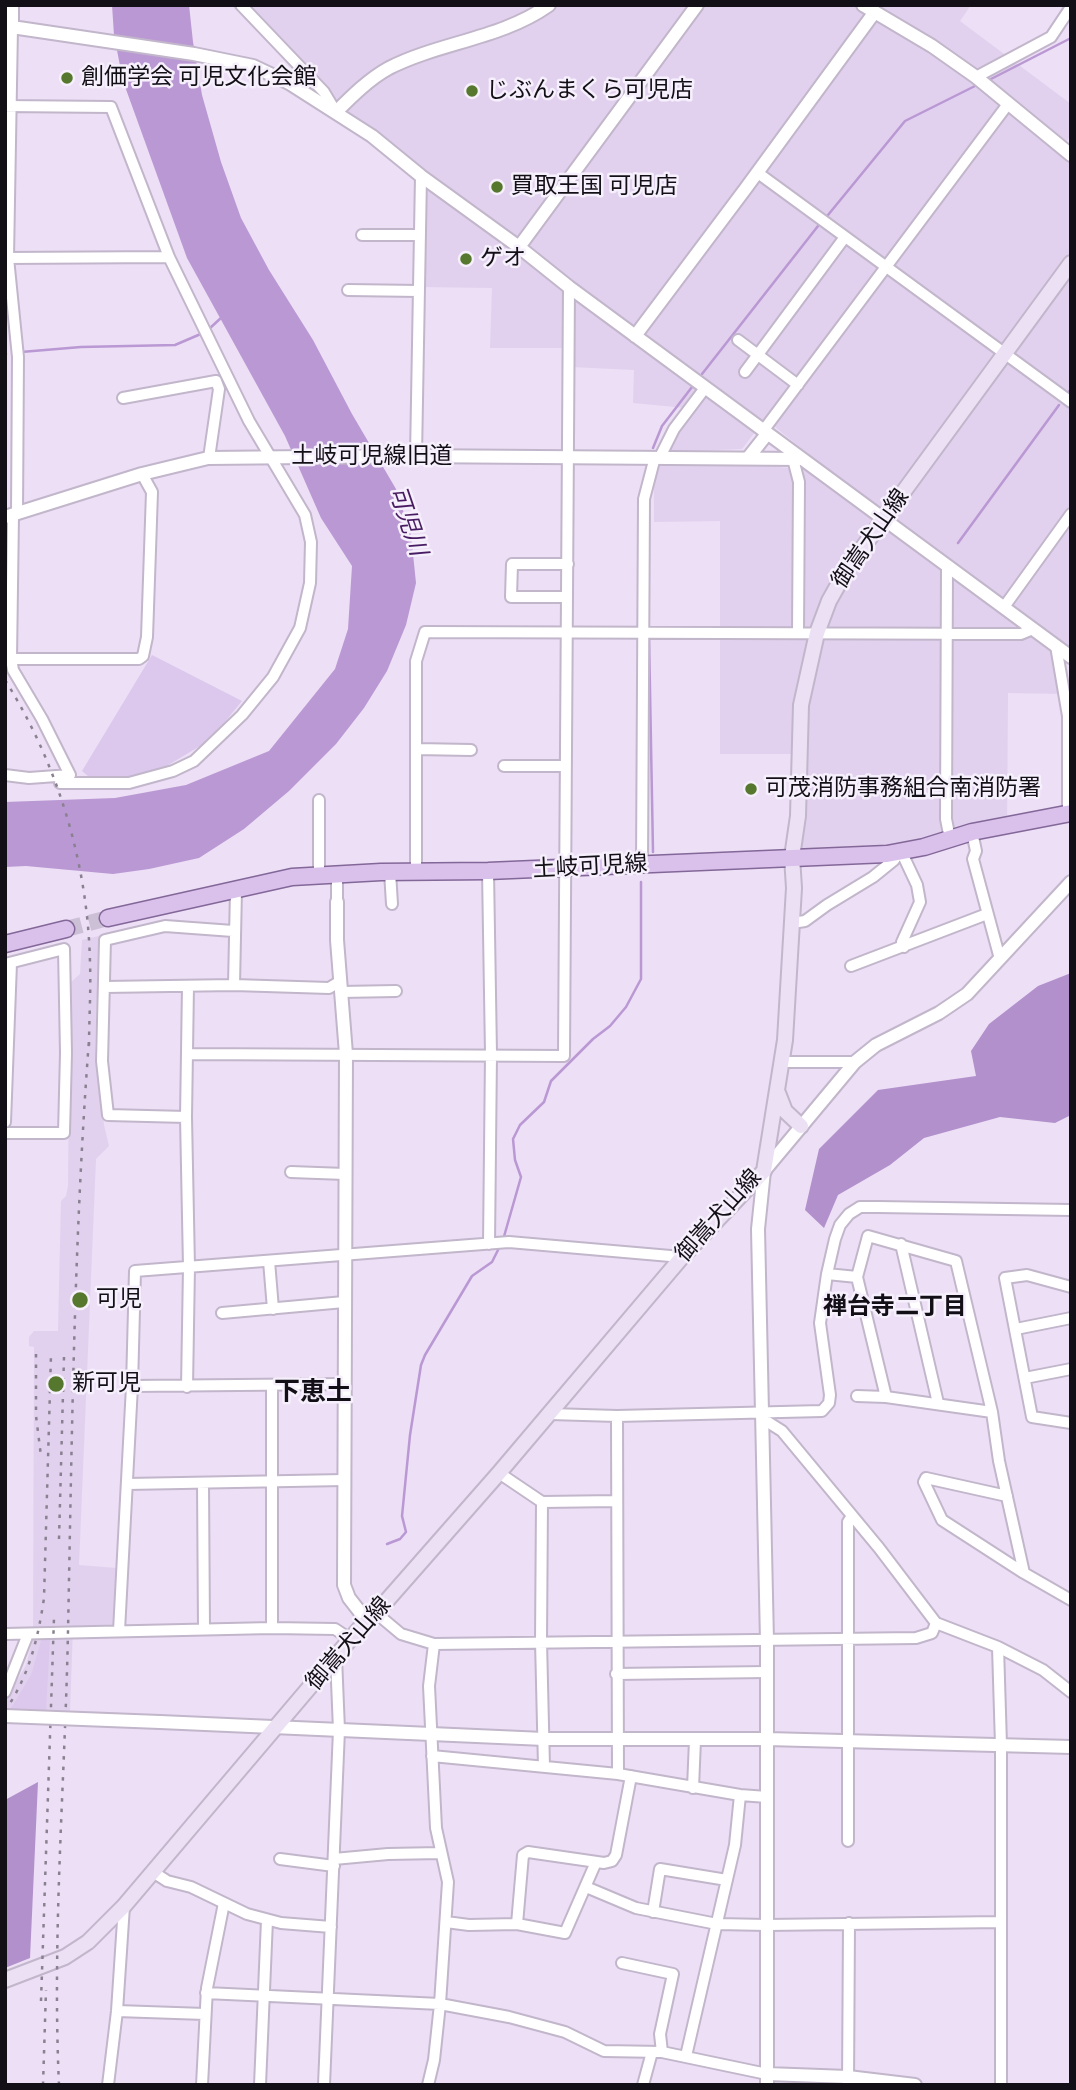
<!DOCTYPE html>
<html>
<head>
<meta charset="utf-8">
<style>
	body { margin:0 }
	#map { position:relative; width:1076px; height:2090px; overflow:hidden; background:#ecdff6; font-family:"Fira Sans Condensed",sans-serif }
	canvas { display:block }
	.frame { position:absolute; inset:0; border:7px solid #130f17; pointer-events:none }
</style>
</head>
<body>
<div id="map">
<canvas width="1076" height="2090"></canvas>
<div class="frame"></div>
</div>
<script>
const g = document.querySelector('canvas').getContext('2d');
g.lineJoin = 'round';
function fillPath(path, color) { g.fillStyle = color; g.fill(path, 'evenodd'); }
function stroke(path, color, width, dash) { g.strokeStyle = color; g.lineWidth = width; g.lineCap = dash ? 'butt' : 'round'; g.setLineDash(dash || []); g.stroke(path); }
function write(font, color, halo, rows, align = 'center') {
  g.font = font + ' "Fira Sans Condensed","Noto Sans JP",sans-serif'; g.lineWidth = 5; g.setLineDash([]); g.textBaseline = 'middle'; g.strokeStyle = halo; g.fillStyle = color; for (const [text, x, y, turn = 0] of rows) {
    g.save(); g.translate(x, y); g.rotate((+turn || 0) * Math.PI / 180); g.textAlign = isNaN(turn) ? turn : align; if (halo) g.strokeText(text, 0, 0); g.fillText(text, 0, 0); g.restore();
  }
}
fillPath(new Path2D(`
	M241,5H971L960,21L1071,104V135L1062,148L1071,155V644L1065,652L1057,647L1064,694L1008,693L1007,826L924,847L792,857L798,754H720V521L654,522V473L659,457L803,469L884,519L928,550L765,419L742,449L665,452L686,408L633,403L634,370L571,367V348H490L492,288L419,287L420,176L336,112Z
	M99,936L95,1050L104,1125L109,1146L96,1159L79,1565L116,1568L114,1627H73L70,1712L5,1711V1701L26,1665L33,1639L34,1347L29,1346V1337L34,1331H58L61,1201L66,1196L68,1186L70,983L80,974L82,940Z`), '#e1d1ee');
fillPath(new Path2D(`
	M152,655L242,701L210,740L165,767L127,780L94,781L82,771Z
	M42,1638H50L46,1711L10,1710L31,1675Z`), '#dcc7ed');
fillPath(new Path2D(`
	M1071,973V1115L1055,1123L1000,1117L924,1138L890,1165L838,1195L824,1228L805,1210L819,1149L878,1090L976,1076L971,1051L989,1024L1038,986Z
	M38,1782L30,1958L5,1968V1800Z`), '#b290cb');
fillPath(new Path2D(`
	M112,5H189L193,42L202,95L221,162L241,218L269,270L313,340L352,414L396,489L411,535L416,583L406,625L387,671L364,708L336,744L289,791L244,829L199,858L149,869L113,874L26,866L5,867V802L115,798L186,785L269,751L335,669L348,629L352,566L321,518L285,436L187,258L123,81L114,35Z`), '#ba98d3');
stroke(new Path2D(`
	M991,79L1071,38
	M828,215L905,121L975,86
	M209,329L222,317
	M21,352L81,347L175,345L203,333
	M5,354H6
	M702,374L818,226
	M1068,393L1071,389
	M653,448L662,426L692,387
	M958,543L1059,405
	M649,637L653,852
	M503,1240L521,1177L515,1160L513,1139L520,1125L544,1102L551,1081L593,1039L610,1026L626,1007L641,979V882
	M387,1544L400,1539L406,1532L402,1516L410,1435L421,1365L425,1355L472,1276L492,1262L500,1246`), '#ba98d3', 2.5);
stroke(new Path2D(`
	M66,929L108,918`), '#cbc0d5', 16, [16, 8]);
const minor = new Path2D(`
	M241,5L324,92L336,112
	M12,27L8,258L18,357L17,513
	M976,77L1051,37L1071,7
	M5,106L111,107L169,257L249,421L305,515L311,542L310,583L300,628L273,677L242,715L194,761L173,771L129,783H60
	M758,173L1071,402
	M362,235H420
	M5,258L169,257
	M348,290L419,291
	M738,340L798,385
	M745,372L845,237
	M123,398L216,381L219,389L209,458
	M763,431L1008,104
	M416,456L421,176
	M660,457L674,429L705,388
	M793,459L799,482L798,632
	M13,515L11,659H139L143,656L147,637L152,492L142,474
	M947,566L946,819L950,839
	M567,597H511L512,564H568
	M1004,607L1071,514
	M1056,646L1068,716V813
	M416,749L471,750
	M504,766H565
	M5,775L29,778L70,775L42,719L13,670L11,659
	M972,832L976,851L973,859L1000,959
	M642,865L644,499L655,457
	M488,871L491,1054L489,1244
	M390,872L392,904
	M416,872V661L425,632L1021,634L1033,629
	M337,874V902
	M319,876V800
	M792,923L805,921L827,905L873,877L894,860L901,851L917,885L920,902L902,942L904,947
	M5,964L64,949L66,1053L64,1133H5
	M851,966L987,914
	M234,985L236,890
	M105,987L234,985L329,988L339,982
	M341,992L396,991
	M188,1054L564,1056L569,287
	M783,1062H855
	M186,1117L108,1115L102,1061L105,940L165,926L233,931
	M5,1122L11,963
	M291,1172L345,1174
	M901,1244L938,1403
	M269,1261L273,1309
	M827,1274L857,1277
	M1071,1287L1027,1275L1005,1278L1032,1417L1071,1423
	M222,1313L344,1302
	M1016,1329L1071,1318
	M1025,1378L1071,1369
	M132,1386L344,1384
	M187,1387L189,1267L186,1117L188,986
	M857,1396L886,1397L992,1412
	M886,1397L857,1277L868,1236L956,1261L992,1412L999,1461L1024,1573
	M550,1414L617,1416L822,1411L829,1403L830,1395L820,1323L827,1274L835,1239L840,1225L849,1214L860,1207H878L1071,1210
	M617,1416L618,1774
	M763,1419L782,1431L879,1548L936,1623L998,1647L1043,1670L1071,1692
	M499,1473L542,1502L541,1641L544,1767
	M127,1484L344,1480
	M203,1484L204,1629
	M1007,1496L926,1478L924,1482L942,1520L1024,1573L1071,1600
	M542,1502L617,1501
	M376,1613L401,1634L434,1644L916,1638L932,1633L936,1623
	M272,1628V1386
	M119,1631L132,1386L135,1271L509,1242L682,1257
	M5,1634L272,1628L335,1629L350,1639
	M998,1647L1001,1745V2085
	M616,1674L767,1672
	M5,1692L28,1634
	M432,1756L618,1774L740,1795L767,1797
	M693,1788L695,1740
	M848,1841V1522L852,1516
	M280,1859L334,1866
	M334,1859L388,1854L440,1853
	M153,1872L167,1881L191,1887L247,1914L281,1923L331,1927
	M586,1887L636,1908L717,1924L767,1925L1001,1922
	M653,1912L660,1869L727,1880
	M446,1922L469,1925L517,1924L565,1933L596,1862
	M517,1924L523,1855L528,1852L604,1863L612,1861L616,1855L631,1776
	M622,1963L673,1974L660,2034L662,2052
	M206,1993L440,2004L509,2017L565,2032L604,2051L662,2052L767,2074
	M117,2011L205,2014
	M686,2056L735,1845L740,1795
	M108,2085L117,2011L124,1906
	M202,2085L207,1988L224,1903
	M260,2085L267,1920
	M324,2085L339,1730L336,1657
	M428,2085L434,2060L440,2004L448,1882L436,1828L429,1686L434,1644
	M643,2085L652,2052
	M848,2085L849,1923`);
const tertiary = new Path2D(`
	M12,5V27
	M863,5L932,46L976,77L1071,155
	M5,26L194,54L253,66L289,83L372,136L421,176L519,247L569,287L1071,657
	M336,112C352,96 369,79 389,68C440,42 501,39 549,5
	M519,247L697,5
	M635,336L746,188L874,13
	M748,458L767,434
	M5,517L142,474L208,458L407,456L801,459
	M337,902V940L346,1054L344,1585L349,1598L367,1621
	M160,1722L544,1739H767L1071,1747
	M767,2074L848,2077L915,2085
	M767,2085V1641L758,1229L764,1171L855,1062L876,1045L939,1013L967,994L1071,882`);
const secondary = new Path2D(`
	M778,1093L785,1111L801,1126
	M5,1980L65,1957L88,1942L124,1906L359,1629L376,1613L499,1473L682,1257L764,1171L785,1040L794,888L792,857L798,816L801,705L817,633L829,601L847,569L1071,263`);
const primary = new Path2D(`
	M108,918L292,877L381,872L488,871L887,854L924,847L972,832L1071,813
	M5,944L66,929`);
stroke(minor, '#c2b6cb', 14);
stroke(tertiary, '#c2b6cb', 16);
stroke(secondary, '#c2b6cb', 18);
stroke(primary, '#836798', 19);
stroke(minor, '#fff', 10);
stroke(tertiary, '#fff', 12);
stroke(secondary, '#ece0f5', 14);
stroke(primary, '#d9c1eb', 16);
stroke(new Path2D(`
	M5,680C58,764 88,864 90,963C91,991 89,1020 89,1048
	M36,1354V1416L41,1456
	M59,1539L64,1357
	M5,1711C29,1676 38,1639 44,1598L51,1355
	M41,2001L54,1618
	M43,2085L46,1990
	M59,2085C52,1933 65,1782 68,1631C72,1434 74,1237 89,1040`), '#898090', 2.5, [3.5, 7]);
const tertiaryBridge = new Path2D(`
	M5,1716L160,1722`);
stroke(tertiaryBridge, '#c2b6cb', 16, []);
stroke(tertiaryBridge, '#fff', 12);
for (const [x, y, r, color] of [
	[67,78,7,"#56772e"],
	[472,91,7,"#56772e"],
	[497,187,7,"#56772e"],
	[466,259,7,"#56772e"],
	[751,789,7,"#56772e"],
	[80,1300,9,"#56772e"],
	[56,1384,9,"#56772e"]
]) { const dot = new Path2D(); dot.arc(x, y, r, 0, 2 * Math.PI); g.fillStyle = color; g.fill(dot); stroke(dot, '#f6effc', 2.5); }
write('23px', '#130f17', '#f6effc', [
	["創価学会 可児文化会館",81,78],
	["じぶんまくら可児店",486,91],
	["買取王国 可児店",511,187],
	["ゲオ",480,259],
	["可茂消防事務組合南消防署",765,789],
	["可児",96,1300],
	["新可児",72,1384]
], 'left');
write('23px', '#130f17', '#f6effc', [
	["土岐可児線旧道",372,457],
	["御嵩犬山線",871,539,-55],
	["土岐可児線",590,867,-3],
	["御嵩犬山線",719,1216,-48],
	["御嵩犬山線",349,1644,-49]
]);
write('italic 24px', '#481c62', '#f6effc', [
	["可児川",407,521,71]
]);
write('bold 24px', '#130f17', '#f6effc', [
	["禅台寺二丁目",895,1307]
]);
write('bold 26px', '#130f17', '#f6effc', [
	["下恵土",313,1393]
]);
</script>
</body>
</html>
